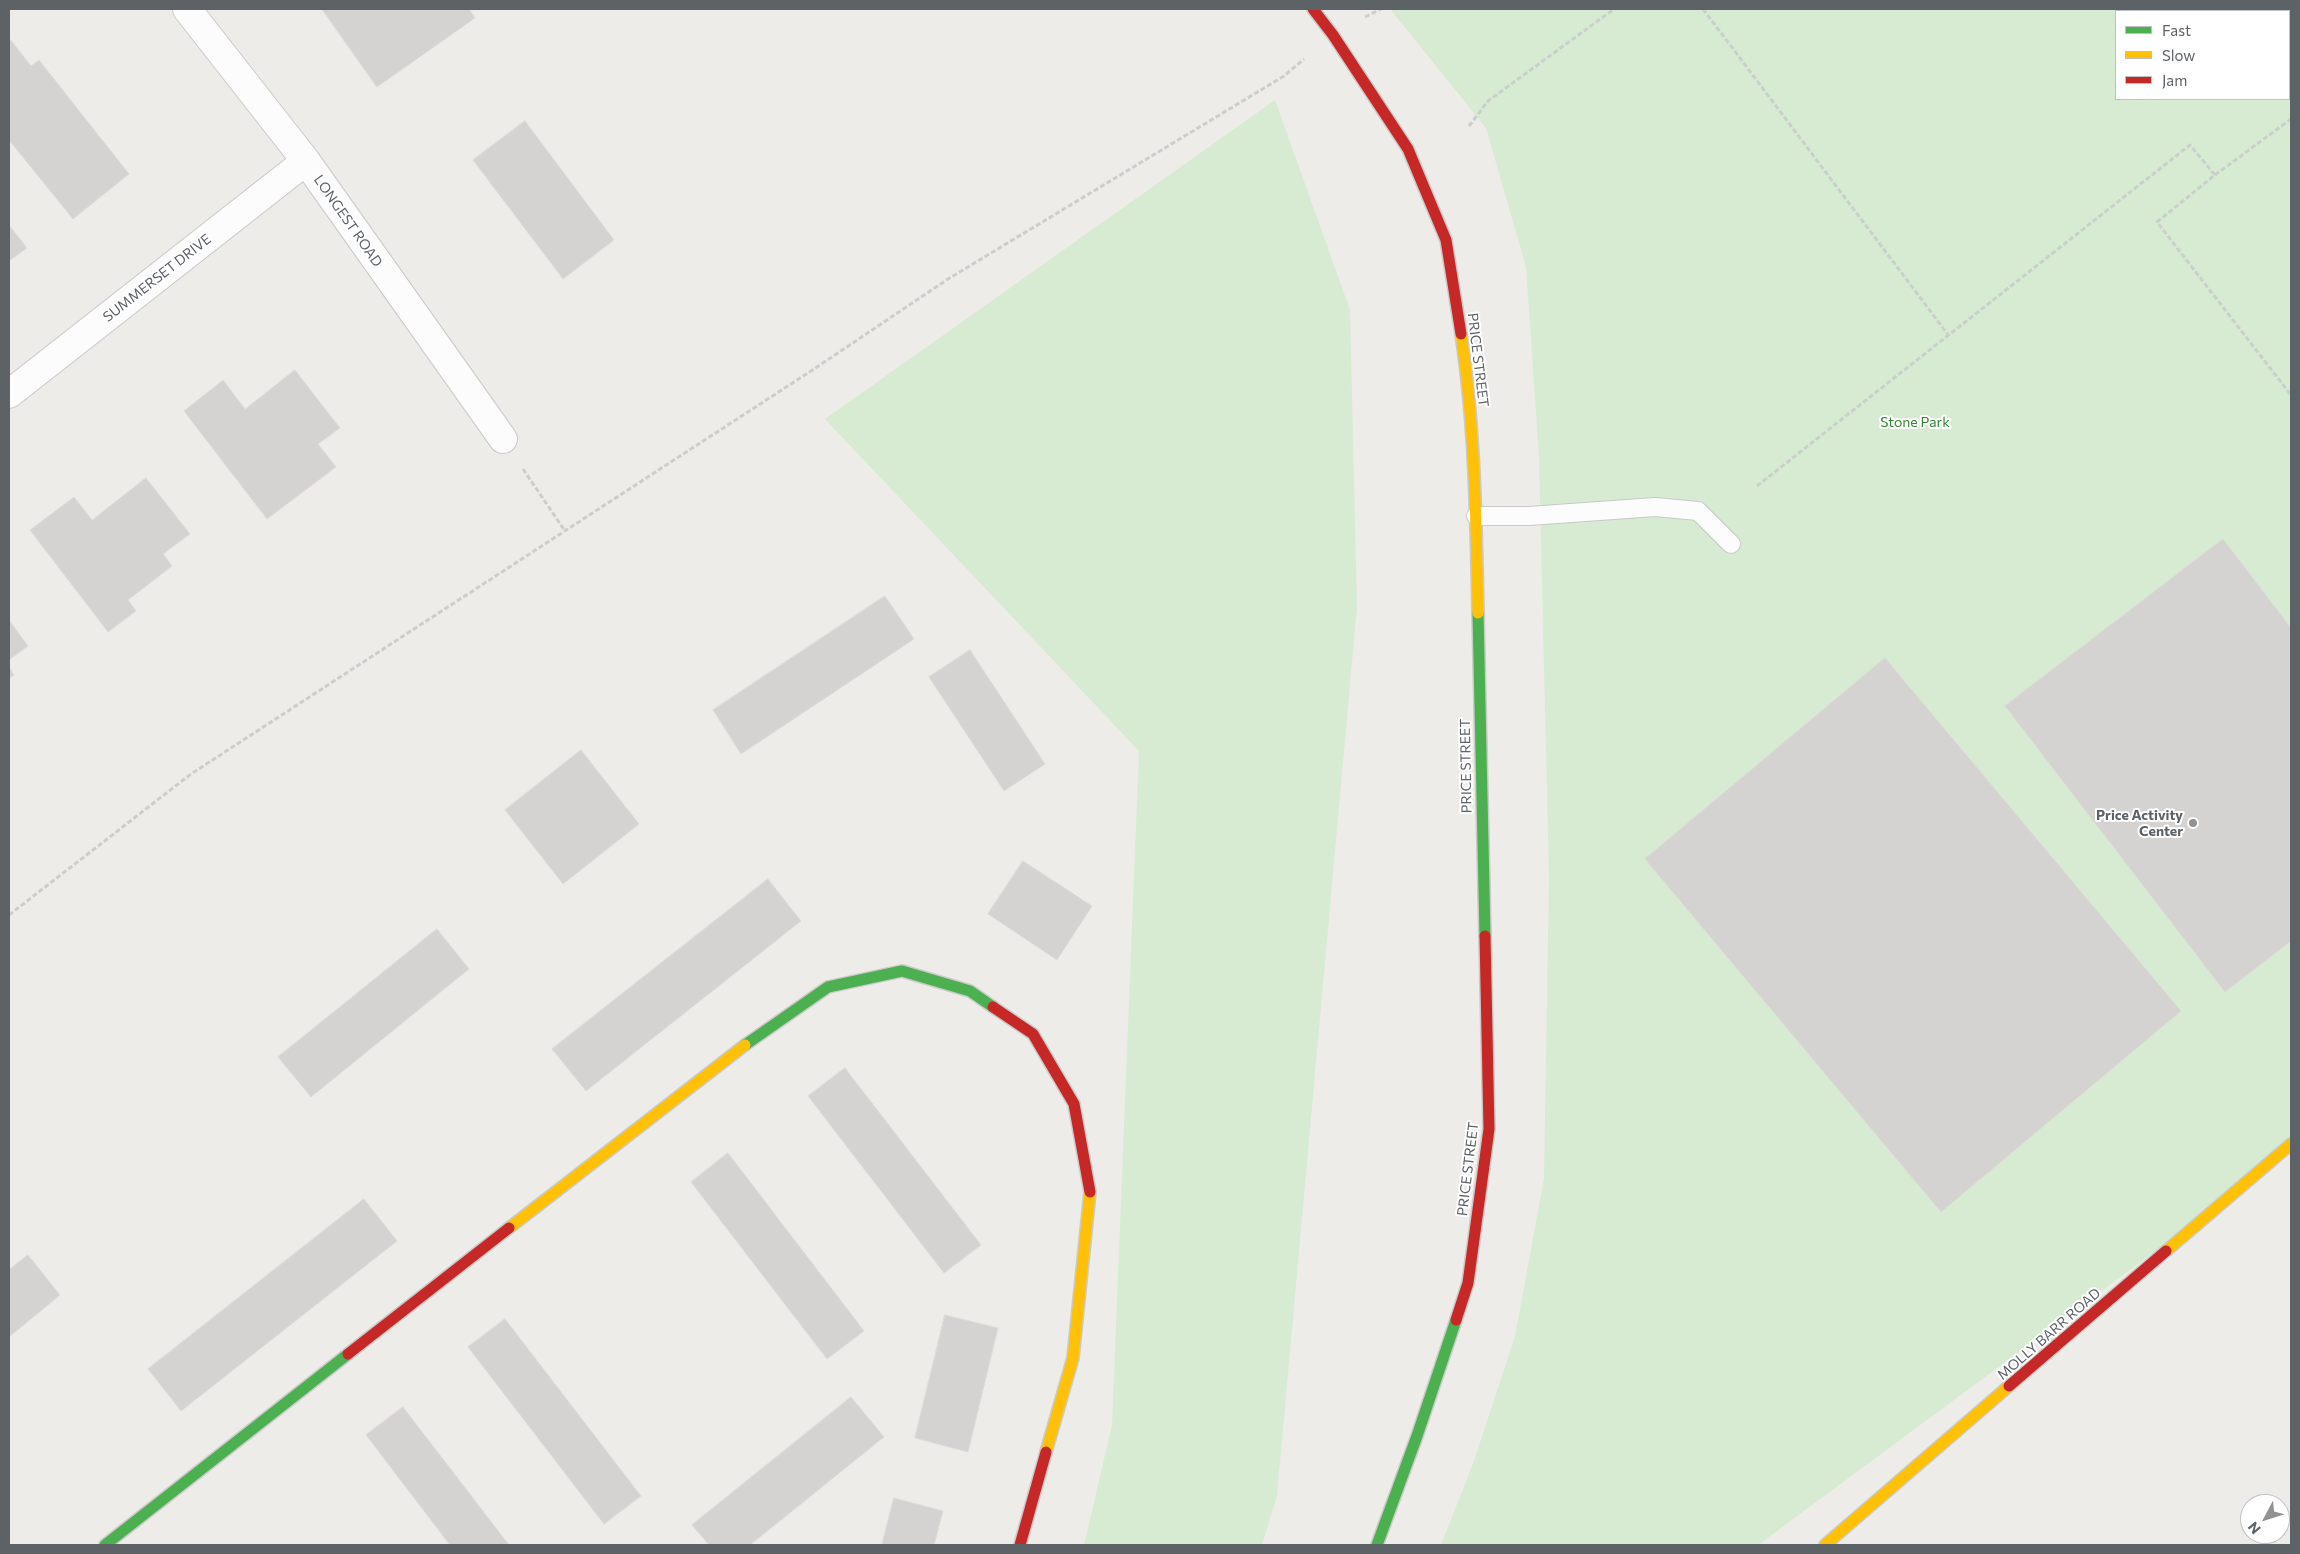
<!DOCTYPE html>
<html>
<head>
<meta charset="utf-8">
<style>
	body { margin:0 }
	#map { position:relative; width:2300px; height:1554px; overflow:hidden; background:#eeece8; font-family:Commissioner,sans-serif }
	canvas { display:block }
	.frame { position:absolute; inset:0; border:10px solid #5d6267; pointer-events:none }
	.legend { position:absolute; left:2115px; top:10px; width:175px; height:90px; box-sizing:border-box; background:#fff; border:1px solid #bec0c2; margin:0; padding:6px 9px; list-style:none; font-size:15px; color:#5d6267 }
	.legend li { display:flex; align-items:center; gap:10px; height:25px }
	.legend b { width:25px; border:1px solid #bec0c2 }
	.north { position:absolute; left:2240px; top:1494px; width:50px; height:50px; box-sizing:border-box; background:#fff; border:1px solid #bec0c2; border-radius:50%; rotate:230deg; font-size:14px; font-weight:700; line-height:20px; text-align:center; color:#5d6267 }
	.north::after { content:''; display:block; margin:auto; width:18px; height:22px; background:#909294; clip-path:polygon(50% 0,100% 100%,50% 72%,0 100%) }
</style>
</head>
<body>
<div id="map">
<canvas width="2300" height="1554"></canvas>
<div class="frame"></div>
<ul class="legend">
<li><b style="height:6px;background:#4caf50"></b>Fast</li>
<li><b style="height:6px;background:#ffc107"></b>Slow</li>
<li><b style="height:6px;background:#c62828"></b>Jam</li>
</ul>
<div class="north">N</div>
</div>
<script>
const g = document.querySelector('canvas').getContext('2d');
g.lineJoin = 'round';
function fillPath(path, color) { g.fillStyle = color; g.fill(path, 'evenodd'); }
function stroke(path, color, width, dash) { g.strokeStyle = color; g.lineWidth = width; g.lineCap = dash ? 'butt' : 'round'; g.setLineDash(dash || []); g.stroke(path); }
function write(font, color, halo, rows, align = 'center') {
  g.font = font + ' Commissioner,sans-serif'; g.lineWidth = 4; g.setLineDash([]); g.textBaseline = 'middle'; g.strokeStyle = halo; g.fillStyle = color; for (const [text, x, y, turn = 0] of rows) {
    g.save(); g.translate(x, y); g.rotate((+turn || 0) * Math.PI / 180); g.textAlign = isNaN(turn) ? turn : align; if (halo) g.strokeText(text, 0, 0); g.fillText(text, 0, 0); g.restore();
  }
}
fillPath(new Path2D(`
	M1390,9H2291V1143L2242,1187L1758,1545H1441L1474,1461L1515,1336L1544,1179L1549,876L1539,457L1526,267L1486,128ZM2116,11H2289V99H2116Z
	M1275,100L1350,310L1357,607L1277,1496L1262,1545H1084L1112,1425L1139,751L825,419Z`), '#d6ebd2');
const building = new Path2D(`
	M322,9H469L475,18L377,87Z
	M9,38L31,66L39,60L129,174L73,219L9,140Z
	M525,121L614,240L563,279L473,160Z
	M9,225L27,248L9,261Z
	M295,370L340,428L318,444L336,467L267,519L184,411L223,380L245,409Z
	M146,478L190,534L163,554L172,566L128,600L136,611L108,632L30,530L74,497L92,520Z
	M2223,539L2291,628V941L2225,992L2005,706Z
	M885,596L914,639L741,754L713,710Z
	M9,620L28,646L9,660Z
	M970,650L1045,764L1004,791L929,677Z
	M1885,658L2181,1011L1941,1212L1645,859Z
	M9,667L14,675L9,679Z
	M581,750L639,824L563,884L505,810Z
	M1023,861L1092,906L1057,960L988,914Z
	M768,879L801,921L586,1091L552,1049Z
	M437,929L469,969L311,1097L278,1057Z
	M845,1068L981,1245L944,1273L808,1096Z
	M728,1153L864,1331L827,1359L691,1182Z
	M364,1199L397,1241L181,1411L148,1369Z
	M28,1255L60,1295L9,1337V1270Z
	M945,1315L998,1328L968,1452L915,1438Z
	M505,1319L641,1496L604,1524L468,1347Z
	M851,1397L884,1437L750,1545H709L692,1525Z
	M403,1407L509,1545H450L366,1435Z
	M894,1498L943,1511L934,1545H882Z`);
fillPath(building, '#d5d3d1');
stroke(building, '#dedbd7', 1);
const lane = new Path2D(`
	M1476,516H1529L1655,507L1698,511L1731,544`);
const street = new Path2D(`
	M187,9L306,161L503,439
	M9,394L306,161`);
const fast = new Path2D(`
	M1478,613L1485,936
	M745,1045L828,987L902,971L970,991L993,1007
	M105,1545L348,1354
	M1377,1545L1417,1436L1456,1320`);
const slow = new Path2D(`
	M1461,334C1475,426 1476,520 1478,613
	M509,1228L745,1045
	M2166,1251L2291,1144
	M1046,1452L1073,1358L1090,1192
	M1825,1545L2009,1386`);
const jam = new Path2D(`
	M1313,9L1333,35L1408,149L1446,240L1461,334
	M993,1007L1033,1034L1074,1104L1090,1192
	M1456,1320L1468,1283L1489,1129L1485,936
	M348,1354L509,1228
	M2009,1386L2166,1251
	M1020,1545L1046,1452`);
stroke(lane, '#c9c9c9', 20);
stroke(street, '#c9c9c9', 30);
stroke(fast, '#cacaca', 14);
stroke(slow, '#cacaca', 14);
stroke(jam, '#cacaca', 14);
stroke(new Path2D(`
	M1703,9L1949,336
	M1365,17L1381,9
	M1469,126L1488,101L1614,9
	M2215,175L2291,119
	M523,469L565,531
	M1757,486L2190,145L2215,175L2157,222L2291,395
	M9,915L191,774L814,369L948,279L1284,76L1304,59`), '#cacfcb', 3, [5, 2.5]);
stroke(lane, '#fcfcfc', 18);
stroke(street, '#fcfcfc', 28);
stroke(fast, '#4caf50', 11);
stroke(slow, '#ffc107', 11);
stroke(jam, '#c62828', 11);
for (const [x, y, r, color] of [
	[2193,823,5,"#909294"]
]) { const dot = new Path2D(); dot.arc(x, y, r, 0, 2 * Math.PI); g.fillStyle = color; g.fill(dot); stroke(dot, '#fff', 2); }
write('14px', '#5d6267', '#fff', [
	["LONGEST ROAD",348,221,55],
	["SUMMERSET DRIVE",157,278,-38],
	["PRICE STREET",1478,360,83],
	["PRICE STREET",1466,766,-91],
	["PRICE STREET",1468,1169,-83],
	["MOLLY BARR ROAD",2049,1334,-41]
]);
write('14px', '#30852e', '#fff', [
	["Stone Park",1915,422]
]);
write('bold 14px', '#5d6267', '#fff', [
	["Price Activity",2183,815],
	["Center",2183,831]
], 'right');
</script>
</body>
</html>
